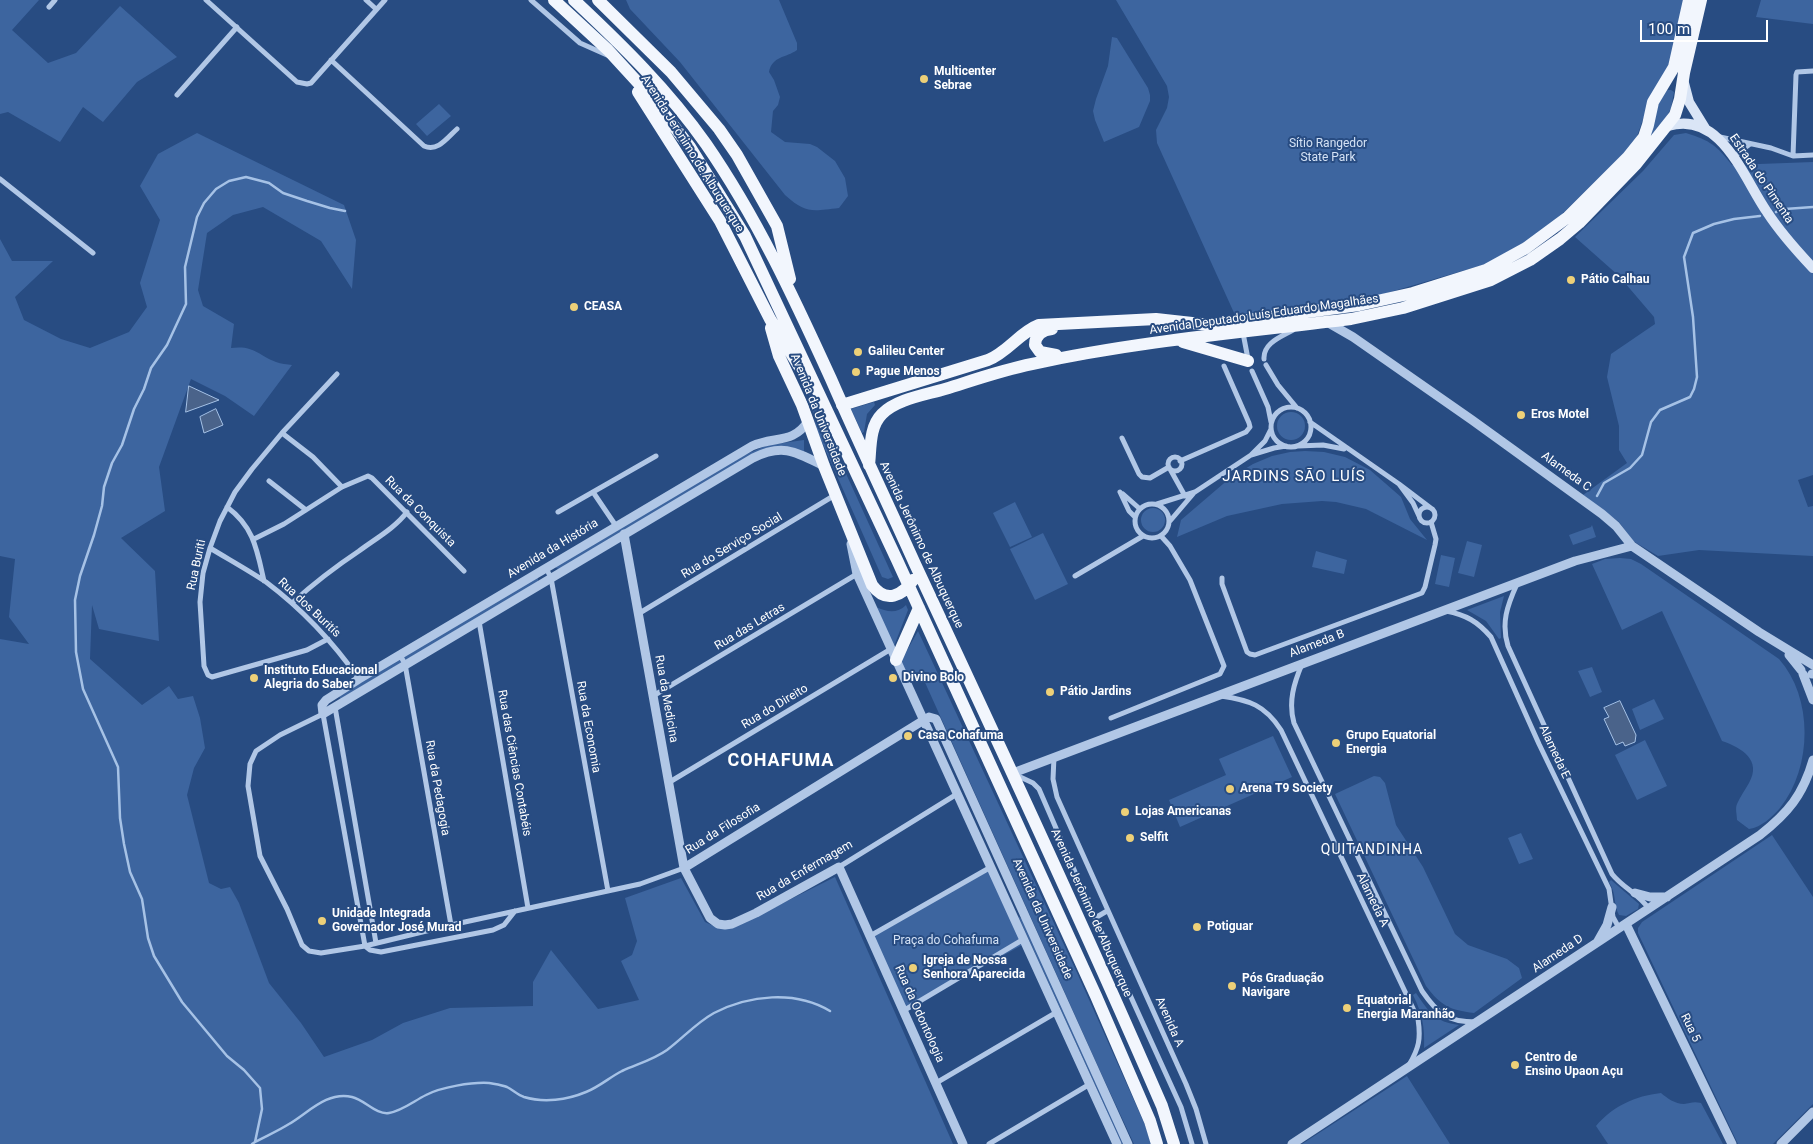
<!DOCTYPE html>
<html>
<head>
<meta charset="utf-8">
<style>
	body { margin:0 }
	#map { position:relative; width:1813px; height:1144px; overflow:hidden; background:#284c82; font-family:Roboto,sans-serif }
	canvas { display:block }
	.scale { position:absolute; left:1640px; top:20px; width:128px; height:22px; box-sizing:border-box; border:2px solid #fff; border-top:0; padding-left:6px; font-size:15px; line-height:18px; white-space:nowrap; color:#fff; -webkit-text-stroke:4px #284c82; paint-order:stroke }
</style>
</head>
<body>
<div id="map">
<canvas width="1813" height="1144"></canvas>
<div class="scale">100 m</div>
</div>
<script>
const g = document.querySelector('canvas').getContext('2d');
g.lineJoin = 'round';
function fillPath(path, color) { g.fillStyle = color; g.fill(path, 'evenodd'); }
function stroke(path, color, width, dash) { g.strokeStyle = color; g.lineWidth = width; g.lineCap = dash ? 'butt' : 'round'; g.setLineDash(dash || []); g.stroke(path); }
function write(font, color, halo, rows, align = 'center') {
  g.font = font + ' Roboto,sans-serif'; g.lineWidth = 4; g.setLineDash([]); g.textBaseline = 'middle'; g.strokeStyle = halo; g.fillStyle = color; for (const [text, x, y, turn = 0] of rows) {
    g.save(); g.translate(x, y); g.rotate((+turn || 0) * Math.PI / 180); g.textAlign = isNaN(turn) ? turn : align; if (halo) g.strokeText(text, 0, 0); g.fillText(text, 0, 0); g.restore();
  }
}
fillPath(new Path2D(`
	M0,0H39L12,30L48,63L76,53L120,6L177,57L137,82L103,122L83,107L60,142L8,112L0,114Z
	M626,0H779L797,43V50C786,58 772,56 769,72L774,80L780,97L778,105L773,111L771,132L785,142L810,144L817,147L835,161L845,178L848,196L839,208C812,211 806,214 785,195L680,62L630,9Z
	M1116,0H1686L1671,65L1647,108L1635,142L1546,230L1486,264L1363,300L1235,315L1157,143L1156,130L1167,108L1169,97L1167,86Z
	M1761,0H1813V24L1756,17Z
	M1112,37L1117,38L1148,88L1150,95V101L1139,127L1104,142L1095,120L1093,111L1096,99L1108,66Z
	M1665,90H1671L1674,92L1671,108L1667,116L1645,143L1659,103Z
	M439,104L451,116L427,136L416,124Z
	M197,133L344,205L356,240L352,289L321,241L263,207L233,215L207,233L198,290L203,306L234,324L231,348C254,345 258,355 276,362C281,364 287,364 292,365L254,416L225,396L191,379L159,467L165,511L121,538L155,571L159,641L99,629L92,605L90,659L142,705L169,686L178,699L193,696L200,718L205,748L194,768L187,795L209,883L221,889L230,887L239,903L269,983L301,1023L324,1057L372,1040L403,1023L450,1008L533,1006V982L551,950L598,1009L639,1000L621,961L632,955L637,941L625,898L681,878L705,922C717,928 726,931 739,925L835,877L953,1144H0V639L29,644L9,617L15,559L0,556V239L12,261H53L15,297L24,320L61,339L90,348L129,332L147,307L140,283L160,220L140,186L158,154Z
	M1686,133C1711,141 1716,145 1732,165L1813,162V475L1798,480L1808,507L1813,506V556L1699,550L1658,556L1633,541L1619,522L1583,495L1627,463L1619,450V426L1607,377L1611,354L1655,324L1654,317L1619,276L1575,237L1643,171L1674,135Z
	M808,390L893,577L888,579L882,577L817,431Z
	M874,402L875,405L867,414L864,432L862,433L851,409Z
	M1277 426a14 14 0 1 1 28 0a14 14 0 1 1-28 0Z
	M804,440V451C787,448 774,445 758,452L559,569L556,568V566L742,456L768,445Z
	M1305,451L1324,452L1345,457L1370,470L1401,497L1410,519L1427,540L1366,509L1336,502L1322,501L1282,504L1227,516L1177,537L1181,520L1230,478L1253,464L1272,456L1290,452Z
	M1015,502L1032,537L1010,547L993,513Z
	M1141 520a12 12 0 1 1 24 0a12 12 0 1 1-24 0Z
	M1592,525L1596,537L1573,545L1569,535L1591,527Z
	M1043,533L1068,584L1035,600L1010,549Z
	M1467,541L1482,545L1474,577L1458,573Z
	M1316,551L1347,560L1344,574L1312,567Z
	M1441,555L1455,558L1449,587L1435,584Z
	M1620,558L1631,559L1641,564L1779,659C1813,697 1813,767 1780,808C1772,817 1762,827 1749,829L1737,820C1737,815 1735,808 1737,804C1740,797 1745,790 1749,783C1762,760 1742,748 1722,741L1662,611L1622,630L1592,564L1605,559Z
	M538,577V582L340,699L339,694Z
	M1504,596L1500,612L1501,638L1499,639L1486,621L1467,610Z
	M906,605L908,610L894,646L876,607C887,612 897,614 906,605Z
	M918,631L1078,975L1145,1125L1151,1144H1134L1101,1073L923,678L911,683L901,661Z
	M1592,667L1602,692L1590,697L1578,671Z
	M1654,699L1664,719L1640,730L1632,709Z
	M1273,736L1292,777L1180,827L1169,800L1226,775L1219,759Z
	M1645,740L1667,786L1637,800L1615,755Z
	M1374,776L1380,777L1385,783L1396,825L1423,867L1455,934L1468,945L1507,959L1519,968L1522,978L1474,1013C1450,1010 1441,1006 1426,986L1335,794Z
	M1521,833L1533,859L1519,864L1508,838Z
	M1772,835L1813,897V1104L1773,1144H1738L1638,933V928L1642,922Z
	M990,870L1024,944L902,1011L869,937Z
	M1611,880L1639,904L1638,909L1626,916L1619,915C1613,904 1617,895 1609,882Z
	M1018,916L1023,920L1125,1144H1122Z
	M1416,993C1429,1012 1435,1022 1459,1025L1424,1048C1425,1027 1422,1013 1413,995Z
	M1407,1076L1450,1144H1302Z
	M1661,1093C1667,1098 1675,1104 1684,1104C1690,1103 1694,1101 1701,1103L1723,1144H1608L1596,1126C1613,1106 1635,1096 1661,1093Z`), '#3d659f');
const water = new Path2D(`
	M189,386L219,400L186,412Z
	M216,409L223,425L204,433L200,417Z
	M1620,701L1636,735L1635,742L1625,746L1623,742L1616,745L1604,719L1609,717L1604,708Z`);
fillPath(water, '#4a638a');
stroke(water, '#a6c2e6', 1);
stroke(new Path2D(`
	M1776,212L1785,209L1813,207
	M1597,496L1604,483L1630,468L1642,455L1651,422L1660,410L1690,397L1694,389L1697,377L1693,317L1684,257L1693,233L1714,224L1734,219L1760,216
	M255,1142C266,1136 278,1131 289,1124C308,1113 327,1091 352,1097C365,1100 376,1115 389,1113C402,1111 414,1101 426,1095C441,1087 472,1082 489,1083C494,1084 502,1085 507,1087C513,1090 518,1095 524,1097C544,1103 567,1100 586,1092C599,1087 610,1077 622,1071C637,1064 653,1060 667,1050C683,1038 696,1023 714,1013C749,995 795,990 830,1011
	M252,1144L255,1142L262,1109L260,1088L244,1070L227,1056L182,1002L154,956L148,938L142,899L130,872L124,844L120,818L118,767L83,689L76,652L75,600L80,576L94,535L102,506L104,487L112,463L122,445L134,409L144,389L151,368L167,345L186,304L185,267L197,217L204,203L216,189L229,181L246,177L269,183L283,193L307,201L330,208L345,211`), '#a6c2e6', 2.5);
stroke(new Path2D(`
	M206,0L297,82L307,84L311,83L385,0
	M366,0L376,9
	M531,0L580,43L607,55
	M49,7L55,0
	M331,60L424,146C438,152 447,138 457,129
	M177,95L237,27
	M1720,137L1771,148L1793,156L1813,155
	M1793,156L1796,75L1797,72L1813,71
	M1735,158L1738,153L1750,144
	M0,179L93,253
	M1243,333L1248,359
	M1264,359C1263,343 1281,337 1293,330
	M1266,365L1278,385L1297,408
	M1252,371L1268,407L1271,422
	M1271 427a20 20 0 1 1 40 0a20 20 0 1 1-40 0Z
	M1310,422L1399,484
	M1271,429L1265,441L1251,455L1274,448L1286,446
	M282,433L313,457L342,487
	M1122,438L1139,474L1142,477L1150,478L1169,467
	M1298,446L1323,445L1344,449
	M1168 464a7 7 0 1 1 14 0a7 7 0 1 1-14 0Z
	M1180,461L1246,432L1250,427L1249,423L1224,366
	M1170,469L1185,496
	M269,481L306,510
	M593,492L616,526
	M1120,492L1129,511L1135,517
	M1123,494L1140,509
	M1135 521a17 17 0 1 1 34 0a17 17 0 1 1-34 0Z
	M1157,504L1195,492L1251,455
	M1419 515a8 8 0 1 1 16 0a8 8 0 1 1-16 0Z
	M227,507C254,527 257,550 264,581
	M558,512L656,456
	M1419,516L1413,503L1399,484L1432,509
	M1170,521L1193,494
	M254,539L284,524L342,487L368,476L372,478L464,571
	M210,548C228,559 248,570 266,582C302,609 333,642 359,679
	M546,568L551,578L608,891
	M1075,576L1143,536
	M1222,578V584L1247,652L1250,654L1255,655L1422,593L1425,587L1435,545L1436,539L1431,522
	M1517,584C1507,606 1501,623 1508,646L1612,874C1623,888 1639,894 1649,909
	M292,603C313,584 335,567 359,551C375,539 395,528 407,512
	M1446,611C1466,615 1477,621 1491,637L1539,744L1609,889L1613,917L1619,928
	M638,614L835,495
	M479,621L528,908
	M328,639L307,650L212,677L208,675L204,666L200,602L203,573L210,548L220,521L235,492L252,469L282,433L337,374
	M400,655L405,664L451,925
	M1302,664C1294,683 1288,702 1294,723L1422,991C1438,1014 1447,1022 1476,1022
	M653,696L857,574
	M1221,696C1249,700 1265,705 1281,730L1418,1019C1421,1039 1419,1048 1409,1065
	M335,707L376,943
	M1111,718L1220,674L1224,666L1190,580L1170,546L1161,536
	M1054,757L1053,779L1057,797L1186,1084L1196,1109L1206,1144
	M1016,775L1033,783L1039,789L1095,918L1181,1107L1192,1144
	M668,783L891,649
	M839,867L957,794
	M1095,918L1107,911
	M870,936L991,867
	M365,946L323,714L280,735L256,751L250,764L248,786L260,856L287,909L302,945L309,951L321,953L365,946L451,925L640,884L684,868
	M365,946L370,950L381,952L493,930L504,925L515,911
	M903,1011L1024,939
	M936,1083L1057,1012
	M989,1144L1090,1084`), '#b1c7e6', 5);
stroke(new Path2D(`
	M1327,322L1353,337L1472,420L1602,514L1616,526L1632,546L1759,632L1813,665
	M808,421C794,444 774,436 752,446L359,679L326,700L322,705L323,714L753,458C783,443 796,452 824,466
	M624,534L684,868L710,918L718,924L725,925L732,924L756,913L839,867L963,1144
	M851,544L857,574L1117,1144
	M1789,655L1801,670
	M1803,674L1813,700
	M1812,674H1813
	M1013,773L1575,561L1632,546
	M684,868L924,720L929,717L936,719L1128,1144
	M1635,893L1650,897H1667
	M1626,924L1732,1144
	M1598,941L1607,925L1612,907
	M1292,1144L1760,835C1788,813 1803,795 1813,760
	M1781,1144L1813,1112`), '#b1c7e6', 9);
stroke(new Path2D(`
	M1684,83L1689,102L1705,128
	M1668,126C1721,110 1743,177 1767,212C1780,232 1796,250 1813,268`), '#dae5f6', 10);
stroke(new Path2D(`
	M554,0L608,50L652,98L690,147L745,236L897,560L1096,996L1150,1121L1157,1144
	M574,0C622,45 668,90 706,144C757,218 794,298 831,379C858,441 887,502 915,564C999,744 1083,924 1162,1106L1174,1144
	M598,0L671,72L719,129L737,155L777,226L790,279
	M638,92L720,221L770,319L799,366
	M771,328L779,356L802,405L824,466L872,585C886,604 902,596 913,580
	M1052,329C1042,330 1035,335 1035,345L1040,352L1056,355
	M1183,342L1248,361
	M842,405L988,360C1008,352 1020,332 1039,325L1156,319L1210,325L1359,305L1413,293L1486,270L1526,248L1568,217L1628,157L1644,137L1648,125L1653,102L1674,67L1689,0
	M869,465C871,448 869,427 882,414C897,399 925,395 945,389C974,380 1002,370 1032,364C1137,341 1245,332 1351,319L1403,308L1491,280L1530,260L1560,239L1579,223L1636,164L1675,115L1680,99L1684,73L1701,0
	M896,660L919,608`), '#f2f6fd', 12);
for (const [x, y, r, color] of [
	[924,79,5,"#edd078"],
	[1571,280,5,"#edd078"],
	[574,307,5,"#edd078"],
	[858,352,5,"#edd078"],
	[856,372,5,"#edd078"],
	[1521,415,5,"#edd078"],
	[254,678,5,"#edd078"],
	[893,678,5,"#edd078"],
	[1050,692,5,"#edd078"],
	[908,736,5,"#edd078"],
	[1336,743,5,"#edd078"],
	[1230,789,5,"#edd078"],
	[1125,812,5,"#edd078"],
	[1130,838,5,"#edd078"],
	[322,921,5,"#edd078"],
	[1197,927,5,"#edd078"],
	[913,968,5,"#edd078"],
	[1232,986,5,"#edd078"],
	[1347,1008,5,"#edd078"],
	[1515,1065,5,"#edd078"]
]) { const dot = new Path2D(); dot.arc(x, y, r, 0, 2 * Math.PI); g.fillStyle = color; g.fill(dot); stroke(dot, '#284c82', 2); }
write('bold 12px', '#fff', '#284c82', [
	["Multicenter",934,72],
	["Sebrae",934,86],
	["Pátio Calhau",1581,280],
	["CEASA",584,307],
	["Galileu Center",868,352],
	["Pague Menos",866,372],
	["Eros Motel",1531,415],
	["Instituto Educacional",264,671],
	["Alegria do Saber",264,685],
	["Divino Bolo",903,678],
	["Pátio Jardins",1060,692],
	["Casa Cohafuma",918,736],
	["Grupo Equatorial",1346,736],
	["Energia",1346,750],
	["Arena T9 Society",1240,789],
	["Lojas Americanas",1135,812],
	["Selfit",1140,838],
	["Unidade Integrada",332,914],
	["Governador José Murad",332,928],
	["Potiguar",1207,927],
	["Igreja de Nossa",923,961],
	["Senhora Aparecida",923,975],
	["Pós Graduação",1242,979],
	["Navigare",1242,993],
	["Equatorial",1357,1001],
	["Energia Maranhão",1357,1015],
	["Centro de",1525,1058],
	["Ensino Upaon Açu",1525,1072]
], 'left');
write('12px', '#d4e2f5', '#284c82', [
	["Sítio Rangedor",1328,144],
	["State Park",1328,158],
	["Praça do Cohafuma",946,941]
]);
write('12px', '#fff', '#284c82', [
	["Avenida Jerônimo de Albuquerque",692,154,58],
	["Estrada do Pimenta",1761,179,56],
	["Avenida Deputado Luís Eduardo Magalhães",1264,315,-8],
	["Avenida da Universidade",818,415,68],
	["Alameda C",1566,472,36],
	["Rua da Conquista",420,512,45],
	["Avenida Jerônimo de Albuquerque",921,545,65],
	["Rua do Serviço Social",732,546,-31],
	["Avenida da História",553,549,-31],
	["Rua Buriti",197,565,-78],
	["Rua dos Buritís",309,608,43],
	["Rua das Letras",750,627,-31],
	["Alameda B",1317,644,-21],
	["Rua da Medicina",666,699,80],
	["Rua do Direito",775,707,-31],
	["Rua da Economia",588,727,80],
	["Alameda E",1554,752,65],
	["Rua das Ciências Contabéis",514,763,80],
	["Rua da Pedagogia",437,788,80],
	["Rua da Filosofia",723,829,-32],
	["Rua da Enfermagem",805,871,-30],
	["Alameda A",1372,900,64],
	["Avenida Jerônimo de Albuquerque",1091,913,66],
	["Avenida da Universidade",1042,919,66],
	["Alameda D",1558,954,-34],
	["Rua da Odontologia",919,1014,66],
	["Avenida A",1169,1022,66],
	["Rua 5",1690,1028,64]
]);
g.letterSpacing = '1px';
write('14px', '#fff', '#284c82', [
	["QUITANDINHA",1372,850]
]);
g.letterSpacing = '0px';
g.letterSpacing = '1px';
write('15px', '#fff', '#284c82', [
	["JARDINS SÃO LUÍS",1294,477]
]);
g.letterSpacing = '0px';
g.letterSpacing = '1px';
write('bold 18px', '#fff', '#284c82', [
	["COHAFUMA",781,761]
]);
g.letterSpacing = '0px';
</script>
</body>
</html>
